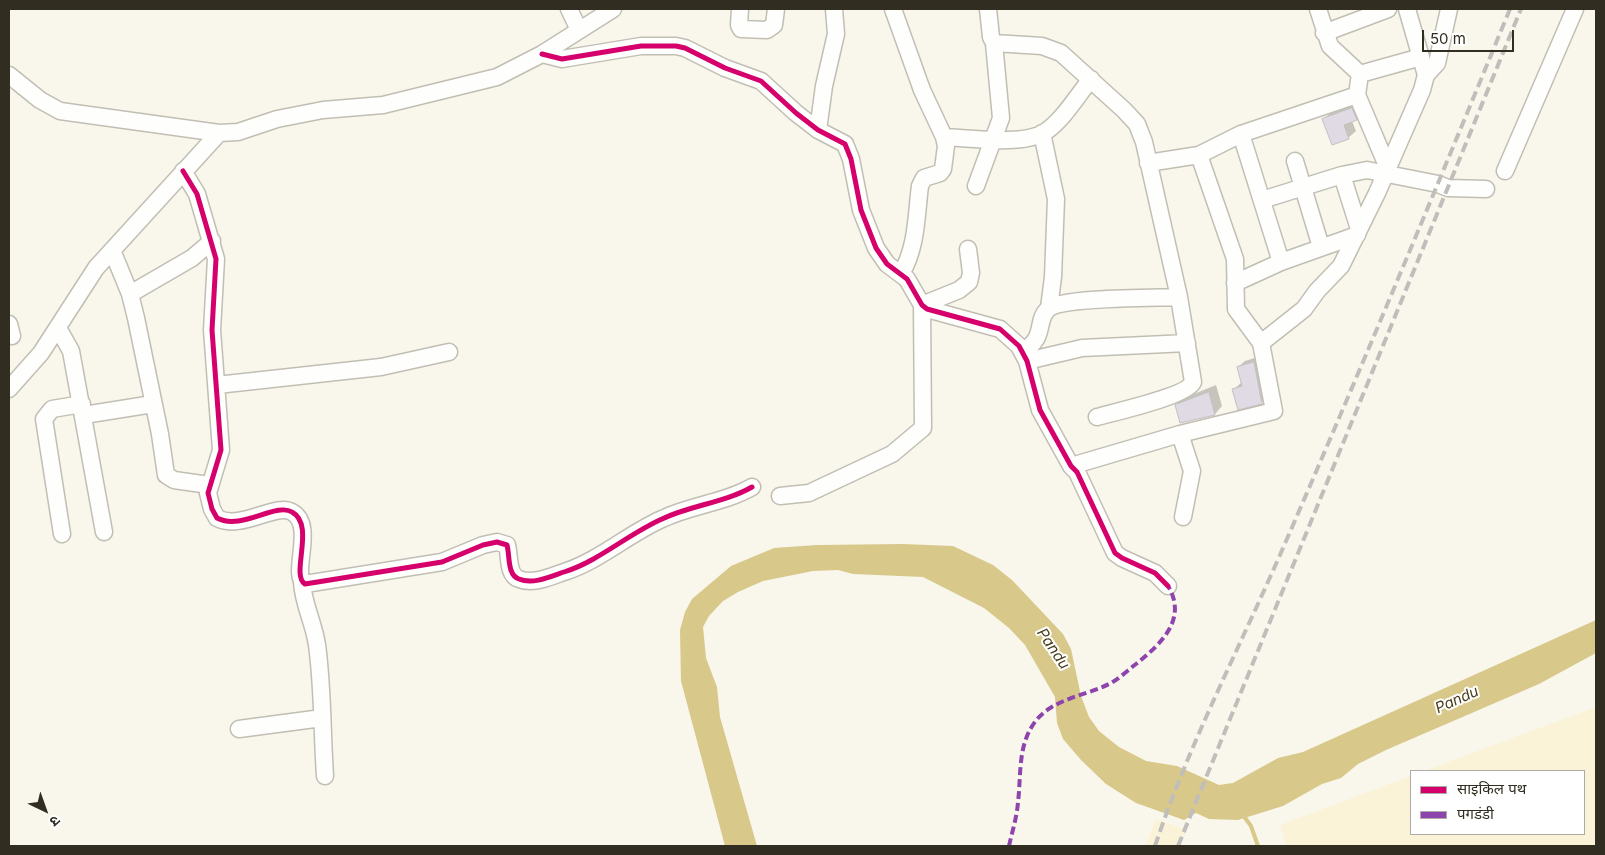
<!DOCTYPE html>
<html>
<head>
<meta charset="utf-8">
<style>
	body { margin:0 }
	#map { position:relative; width:1605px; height:855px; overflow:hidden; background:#f9f6ec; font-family:Inter,"Noto Sans Devanagari",sans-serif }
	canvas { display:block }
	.frame { position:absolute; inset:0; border:10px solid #312e21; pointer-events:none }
	.legend { position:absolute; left:1410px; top:770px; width:175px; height:65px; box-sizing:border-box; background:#fff; border:1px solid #adaba6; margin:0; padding:6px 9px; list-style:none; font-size:15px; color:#312e21 }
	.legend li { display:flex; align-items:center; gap:10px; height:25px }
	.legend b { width:25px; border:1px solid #adaba6 }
	.north { position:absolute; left:20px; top:785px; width:50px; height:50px; -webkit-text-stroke:4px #fff; paint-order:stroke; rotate:138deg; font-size:14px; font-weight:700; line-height:20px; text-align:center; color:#312e21 }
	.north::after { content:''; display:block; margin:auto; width:18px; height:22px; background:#312e21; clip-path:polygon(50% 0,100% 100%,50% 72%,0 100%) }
	.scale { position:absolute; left:1422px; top:30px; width:92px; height:22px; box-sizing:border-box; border:2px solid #312e21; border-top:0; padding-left:6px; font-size:15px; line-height:18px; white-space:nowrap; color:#312e21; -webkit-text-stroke:4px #fff; paint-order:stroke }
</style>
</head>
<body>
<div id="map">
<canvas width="1605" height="855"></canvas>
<div class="frame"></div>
<ul class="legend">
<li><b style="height:6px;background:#d6006c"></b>साइकिल पथ</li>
<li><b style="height:6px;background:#8e44ad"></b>पगडंडी</li>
</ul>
<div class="north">उ</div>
<div class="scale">50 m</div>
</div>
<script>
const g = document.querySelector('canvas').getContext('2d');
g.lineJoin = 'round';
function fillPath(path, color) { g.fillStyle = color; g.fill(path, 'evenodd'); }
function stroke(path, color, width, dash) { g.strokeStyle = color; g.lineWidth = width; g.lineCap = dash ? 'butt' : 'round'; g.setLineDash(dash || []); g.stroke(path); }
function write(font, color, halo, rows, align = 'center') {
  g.font = font + ' Inter,sans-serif'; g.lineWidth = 4; g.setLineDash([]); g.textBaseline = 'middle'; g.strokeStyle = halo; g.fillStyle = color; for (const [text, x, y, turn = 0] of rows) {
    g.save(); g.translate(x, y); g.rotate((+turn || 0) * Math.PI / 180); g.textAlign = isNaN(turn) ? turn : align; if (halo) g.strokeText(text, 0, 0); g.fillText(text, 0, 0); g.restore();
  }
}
fillPath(new Path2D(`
	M1596,707V846H1286L1280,825L1411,776V834H1584V771H1424Z
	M1156,819L1187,830L1180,846H1145Z`), '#faf3d8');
fillPath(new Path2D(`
	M903,544L953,546L993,565L1012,580L1063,634L1071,649L1081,696L1089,717L1099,731L1119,747L1146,761L1177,766L1219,785L1233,783L1278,758L1303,752L1596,620V653L1539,684L1386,750L1358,764L1341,778L1322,784L1283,806L1238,820L1209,819L1196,813L1184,820L1136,803L1106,784L1081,760L1063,739L1057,723L1055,697L1025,645L1009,628L984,608L923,577L853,574L838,570L813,571L763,581L738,592L723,601L709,616L703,627L706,658L717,687L720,717L757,846H725L681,681L680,630L685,612L692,599L731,566L774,548L817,545Z`), '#d8c88a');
fillPath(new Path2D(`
	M1359,102L1364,112L1352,121L1356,131L1348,138L1324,119L1331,112Z
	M1261,356L1269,396L1262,402L1238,408L1234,389L1242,382L1238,367L1245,361Z
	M1216,385L1222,406L1215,414L1181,421L1176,405L1184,398Z`), '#0003');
stroke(new Path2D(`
	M1243,815L1251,826L1258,846`), '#d8c88a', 4);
const building = new Path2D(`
	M1352,108L1357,120L1344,125L1349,139L1332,145L1322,119Z
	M1254,362L1262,404L1238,410L1232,389L1242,386L1237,367Z
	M1209,392L1215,415L1180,423L1175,405Z`);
fillPath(building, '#e0dae4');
stroke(building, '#c3c0c1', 1);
const minor = new Path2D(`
	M569,9L579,30
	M740,9L739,25L741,29L767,30L774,25L776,9
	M893,9L922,90L944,137L946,146L943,169L940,173L924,178L920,186C916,217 917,247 901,274
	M988,9L991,37L994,43L1042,46L1061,53L1124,110L1137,124L1144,142L1179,297L1193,382C1187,396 1115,412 1097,417
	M1318,9L1330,46L1360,74L1357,95L1388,168
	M1324,33L1388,9
	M542,54L562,59L641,46H676L685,48L725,68L761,81L796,113L818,130L845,144L851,159L861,210L876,248L887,264L907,279L922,305L927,309L1000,329L1019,346L1027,361L1040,410L1071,466L1077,472L1115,553L1122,558L1155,573L1168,586
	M1360,74L1421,57
	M9,75L40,100L60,111L219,133L238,132L277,119L323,110L383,105L497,77L542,54L613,9
	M1426,75L1437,63L1449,9
	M818,130L824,86L836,34L834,9
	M1042,133L1056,199L1053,277L1049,308
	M1241,134L1281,262
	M944,137C970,138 1023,146 1045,132C1063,120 1077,96 1091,79
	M1295,161L1321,247
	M1148,163L1199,155L1241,134L1357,95
	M183,171L197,194L216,259L212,330L221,450L208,493L212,509L217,518C241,531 276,502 292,512C316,525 290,575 305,584L442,562L483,545L497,542L507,545C510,556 507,575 519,579C533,585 552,576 564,572C599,561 628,534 662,519C691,505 724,503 752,487
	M1505,171L1575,9
	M1342,175L1359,229
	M976,186L1001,118L994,43
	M1262,200L1342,175L1367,170L1438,184L1448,188L1486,189
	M112,250L130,294L136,318L160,434L166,475L174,480L209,485
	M1235,283L1281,262L1357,235
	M130,294L192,258L212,241
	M9,324L12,336
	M58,328L71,351L104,532
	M1261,343L1304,309L1317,291L1341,266L1377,193L1422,90L1426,75L1407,9
	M1023,351C1047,337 1035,321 1048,309C1061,297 1157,298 1179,297
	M1027,361L1082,348L1187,343
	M217,385L381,367L449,352
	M9,389L41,353L96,268L219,133
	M84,415L153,404
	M1180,434L1192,471L1183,517
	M1071,466L1180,434L1274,411L1261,343L1236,309L1235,259L1199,155
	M780,496L809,493L892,454L923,428L922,305L959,290L969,282L971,273L968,249
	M62,534L44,419L52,409L82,404
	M302,582C303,604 314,623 317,645C323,688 322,733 325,776
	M239,729L322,718`);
stroke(minor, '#c1beb4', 19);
stroke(minor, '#fefefc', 16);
stroke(new Path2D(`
	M1155,846C1189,744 1240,647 1283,548C1361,369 1436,189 1510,9
	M1178,846L1521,9`), '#bfbebb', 4, [10, 5]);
stroke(new Path2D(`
	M1009,846C1012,832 1017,817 1018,802C1021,778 1018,750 1031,728C1047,699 1083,697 1109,684C1119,679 1128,670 1136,664C1161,644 1188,619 1168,586`), '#8e44ad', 4, [8, 4]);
stroke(new Path2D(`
	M542,54L562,59L641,46H676L685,48L725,68L761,81L796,113L818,130L845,144L851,159L861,210L876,248L887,264L907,279L922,305L927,309L1000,329L1019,346L1027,361L1040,410L1071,466L1077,472L1115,553L1122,558L1155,573L1168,586
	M183,171L197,194L216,259L212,330L221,450L208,493L212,509L217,518C241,531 276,502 292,512C316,525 290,575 305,584L442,562L483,545L497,542L507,545C510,556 507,575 519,579C533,585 552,576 564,572C599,561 628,534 662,519C691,505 724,503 752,487`), '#d6006c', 5);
write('italic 15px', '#463d18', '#fff', [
	["Pandu",1053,649,56],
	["Pandu",1457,700,-24]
]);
</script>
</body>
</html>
